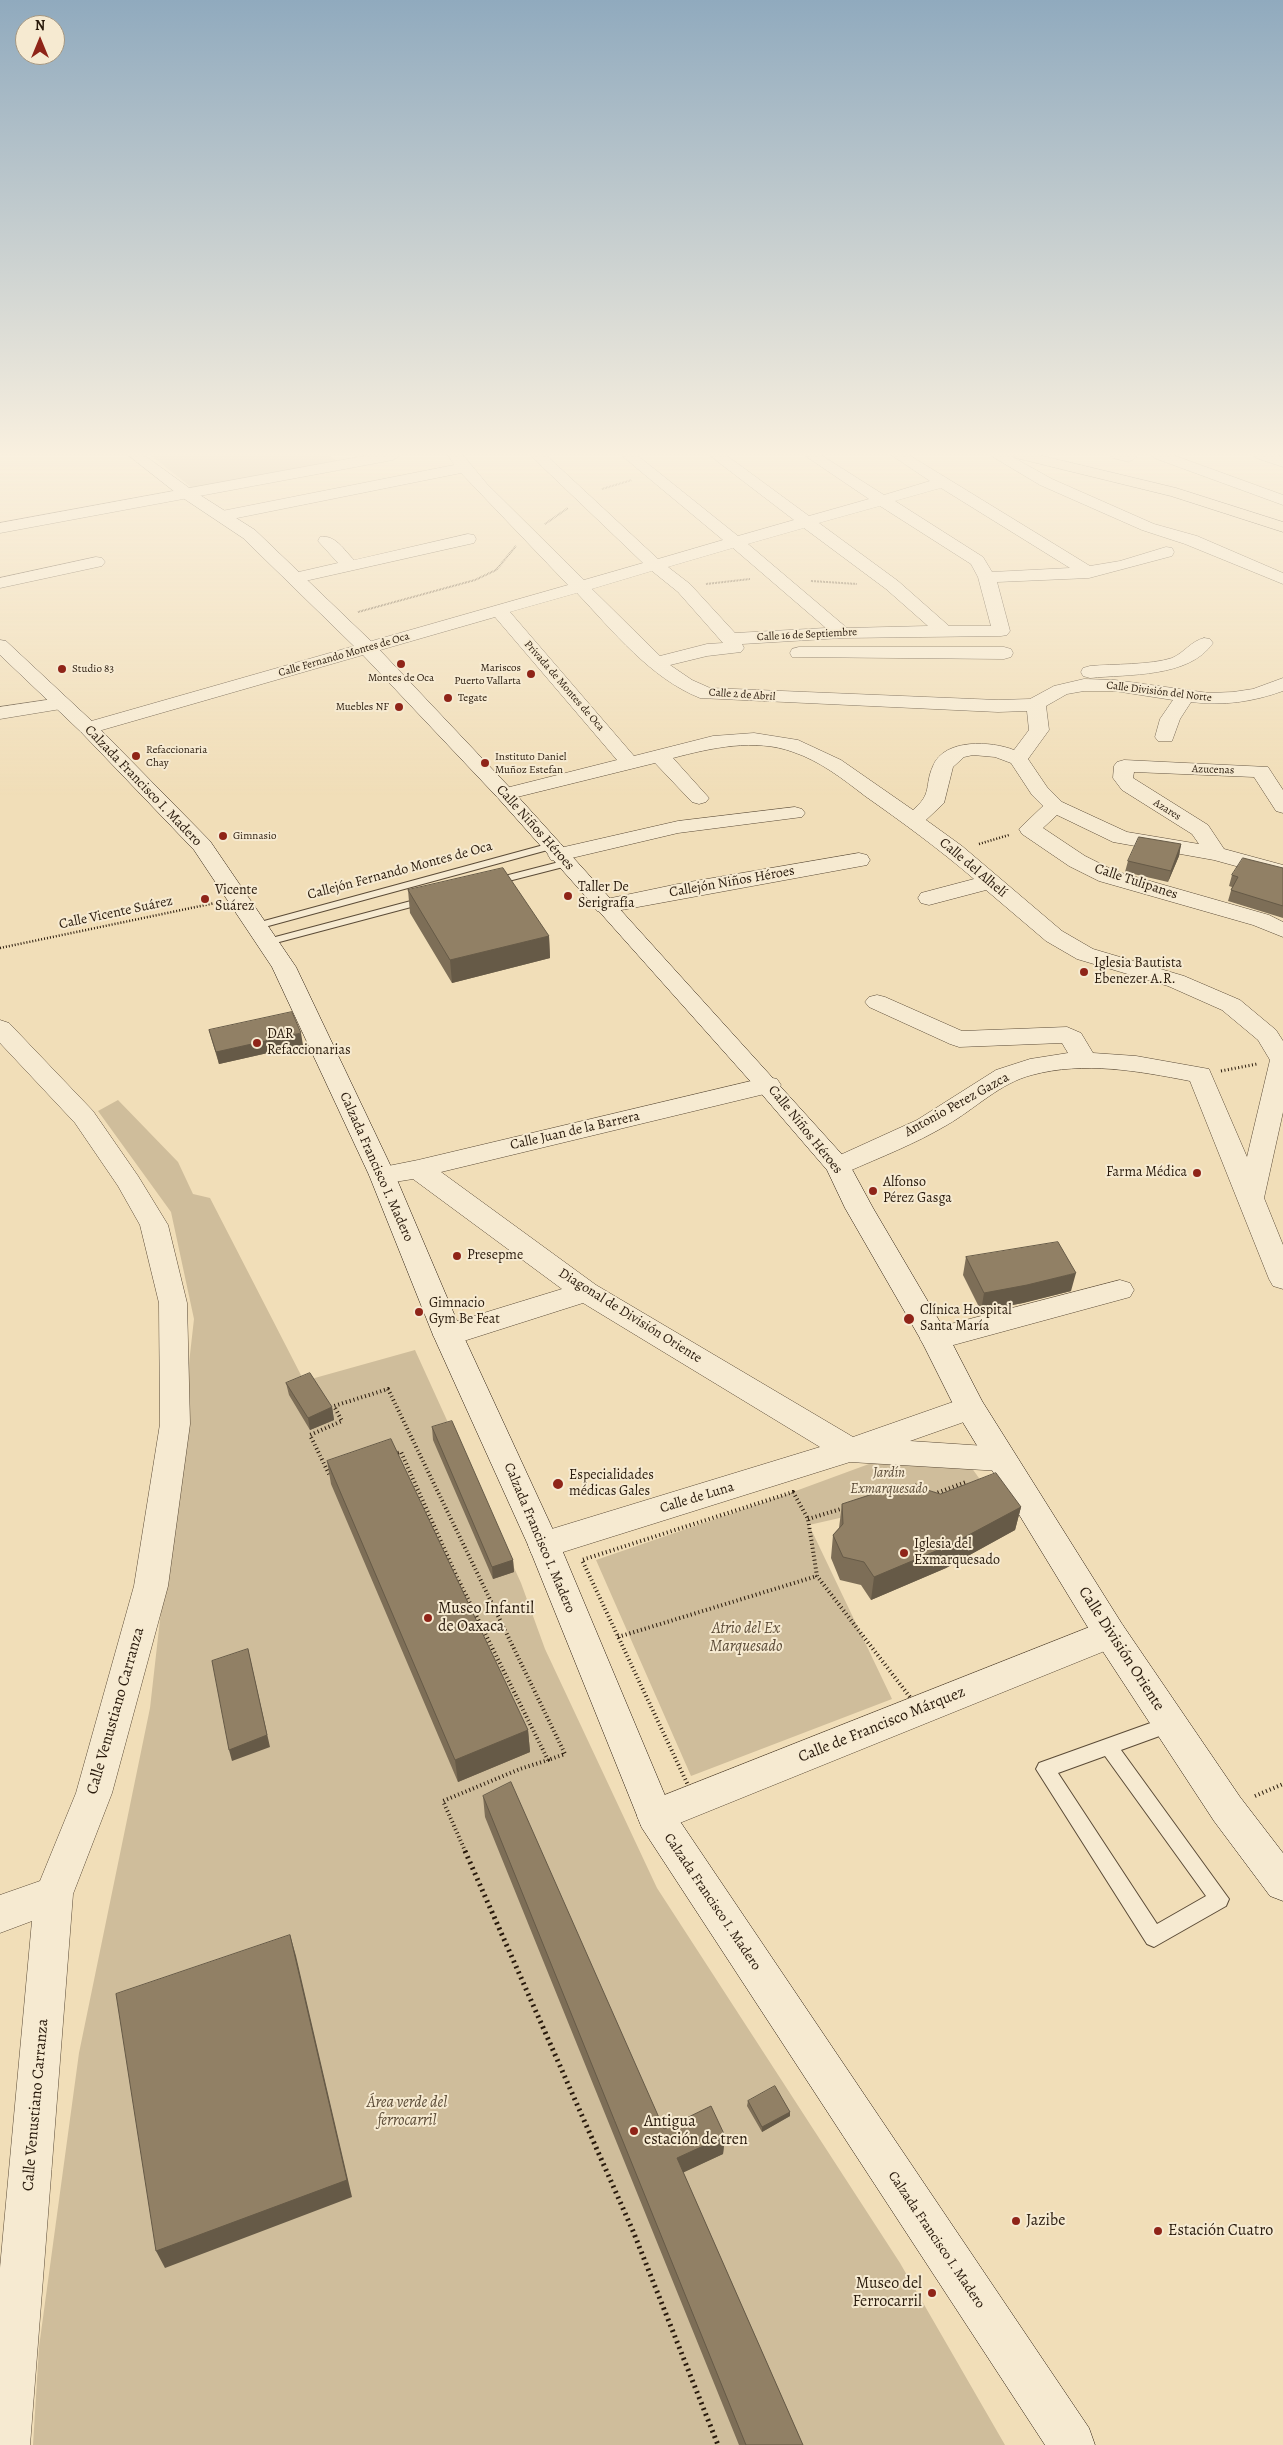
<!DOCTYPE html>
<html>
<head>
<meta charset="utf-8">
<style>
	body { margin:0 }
	#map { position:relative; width:1283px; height:2445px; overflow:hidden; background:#f1deb8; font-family:Alegreya,serif }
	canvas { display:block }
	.north { position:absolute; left:15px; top:15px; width:50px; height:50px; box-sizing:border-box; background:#f6ead1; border:1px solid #a49782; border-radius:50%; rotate:0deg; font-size:14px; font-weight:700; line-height:20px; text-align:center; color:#291a0c }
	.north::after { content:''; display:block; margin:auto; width:18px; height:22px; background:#8f2418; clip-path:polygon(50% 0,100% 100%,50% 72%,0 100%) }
</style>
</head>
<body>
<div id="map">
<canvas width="1283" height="2445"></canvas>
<div class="north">N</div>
</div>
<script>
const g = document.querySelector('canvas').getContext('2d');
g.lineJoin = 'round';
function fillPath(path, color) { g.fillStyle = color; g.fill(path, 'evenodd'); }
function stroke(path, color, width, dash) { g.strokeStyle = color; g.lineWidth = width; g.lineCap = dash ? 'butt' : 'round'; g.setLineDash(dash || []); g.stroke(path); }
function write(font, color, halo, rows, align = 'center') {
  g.font = font + ' Alegreya,serif'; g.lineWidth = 4; g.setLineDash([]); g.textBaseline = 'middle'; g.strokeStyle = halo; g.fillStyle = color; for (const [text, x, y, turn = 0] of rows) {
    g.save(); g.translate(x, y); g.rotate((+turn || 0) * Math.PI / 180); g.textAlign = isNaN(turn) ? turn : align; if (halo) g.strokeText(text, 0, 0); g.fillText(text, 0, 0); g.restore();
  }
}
fillPath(new Path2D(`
	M150,455H330L339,463L196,491Z
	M118,1100L178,1162L193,1194L210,1198L304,1381L415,1350L521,1583L545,1649L657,1888L900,2263L1005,2445H33L39,2347L79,2053L150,1708L194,1319L171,1212L98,1111Z
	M888,1457L971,1467L984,1485L809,1525L892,1699L691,1776L596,1560L782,1496Z`), '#cfbd9b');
const service = new Path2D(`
	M551,843L556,846L555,848L261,928H253L251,926L253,924Z
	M567,860L572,863L571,865L493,885L487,882L489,880Z
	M426,897L430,898V902L268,945L262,942L264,940Z
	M1170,1716L1176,1718L1179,1724L1176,1730L1121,1750L1229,1899L1226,1906L1154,1947L1147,1944L1036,1769L1039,1763ZM1105,1756L1206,1896L1157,1924L1058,1773Z`);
const minor = new Path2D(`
	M369,455H401L393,460L0,533V523Z
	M448,455H463L487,484L584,580L643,563L530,455H546L658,559L723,540L621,455H637L738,536L794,520L709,455H726L809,516L869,499L804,455H821L884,495L930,481L891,455H909L1090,566L1120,561L1166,547L1172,548L1174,552L1172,556L1089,578L997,582L1010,631L1007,635L1001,636L842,638L742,644L744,648L741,652L707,656L670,665L692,680L710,688L998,700L1030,699L1054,686L1084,679L1115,680L1209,693L1233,692L1253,689L1283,678V691C1252,702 1224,706 1191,702L1180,719L1172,741H1158L1155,737L1160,719L1173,700L1115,691H1084L1067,694L1046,706L1049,730L1028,759L1047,787L1062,802L1127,832L1199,844L1192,834L1122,790L1113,778L1114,766L1117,762L1124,760L1268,767L1283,790V813L1276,811L1254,777L1134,772L1133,778L1208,825L1224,849L1283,865V879L1214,860L1113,842L1057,815L1043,828L1085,856L1115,871L1269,915L1283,922V937L1253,925L1099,881L1069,866L1022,834L1019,829L1043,806L1032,795L1011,763L995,757L973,755L964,757L953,767L944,803L926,820L962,846L1062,931L1093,949L1184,976L1240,1000L1276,1030L1283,1041V1112L1264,1198L1283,1245V1289L1273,1286L1269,1279L1190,1081C1138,1071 1084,1061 1032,1075C1000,1083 975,1109 947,1125C915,1144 881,1157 847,1172L838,1175L829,1172L825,1166L829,1160L917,1120L996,1070L1030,1059L1068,1053L1062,1043L959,1047L950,1044L869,1007L865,1002L869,997L877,995L885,997L962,1031L1067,1027L1081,1033L1093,1053L1136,1056L1209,1069L1247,1157L1270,1060L1258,1040L1222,1010L1168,986L1077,959L1046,941L986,890L929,905L921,903L918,898L921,893L974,879C939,849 902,822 865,796C843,779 820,761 793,752C755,738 711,748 673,758L709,798L706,802L699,804L692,802L655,763L505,800L498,798L495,794L498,790L617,760L495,617L95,732H81L78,728L81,724L568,585L461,473L222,521L214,516L222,511L454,465ZM941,488L1070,568L992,572L983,557L895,501ZM880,506L971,564L978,577L991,626H949L898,581L819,523ZM804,528L886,589L928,626L847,628L748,544ZM733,548L826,628L735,633L690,584L668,567ZM652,571L678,592L723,643L707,644L660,656L592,589ZM577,593C613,631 650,678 700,698L998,712L1027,711L1029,730L1014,750C992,741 944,738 933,766C924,786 933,793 913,810L841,760L798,740L754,733L713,736L634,756L510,612Z
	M990,455H1009L1052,479L1154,524L1197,536L1283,573V584L1185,544L1142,530L1040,485Z
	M1110,455H1135L1137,457L1129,462L1113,458Z
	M1151,455H1173L1283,495V505L1154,458Z
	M1253,455H1276L1283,457V467L1256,458Z
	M468,534L474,535L476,539L474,543L296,583L290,582L287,578L290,574L338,563L318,541L320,537C335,534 344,550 354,560Z
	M96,557L102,558L105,562L102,566L0,588V578Z
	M1204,638L1210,639L1213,643C1189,678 1129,674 1090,678L1083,676L1081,672L1083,668L1090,666C1113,664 1151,665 1172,658C1184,653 1191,641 1204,638Z
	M799,647H1004L1011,649L1013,653L1011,657L1004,659L792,657L790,653L792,649Z
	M60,698L67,700L70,704L67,708L0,719V707Z
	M795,807L802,809L805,813L802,817L678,833L559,861L551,860L548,855L551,850L678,821Z
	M859,853L867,855L870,860L867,865L605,913L597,911L594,906L597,901L678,884Z
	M0,1020L9,1023L93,1111L138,1176L168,1225L187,1303L190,1424L168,1586L112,1793L73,1894L30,2445H0V2268L32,1921L0,1933V1895L40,1881L76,1793L134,1586L160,1424L159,1303L140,1225L118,1186L75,1123L0,1043Z
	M768,1077L777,1079L781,1085L777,1091L441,1172L596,1285L853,1437L970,1396L981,1400L985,1408L981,1416L910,1441L1001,1447L1012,1450L1017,1459L1012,1468L1001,1471L850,1462L544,1558L532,1555L528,1545L532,1535L820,1447L583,1303L448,1346L438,1343L433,1335L438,1327L562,1289L413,1179L382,1184L373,1181L369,1175L373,1169L418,1160Z
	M1120,1280L1130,1283L1134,1290L1130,1297L935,1350L925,1347L920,1339L925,1331L935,1328Z
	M1110,1619L1122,1624L1127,1634L1122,1644L655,1833L642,1828L637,1816L642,1804Z`);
const secondary = new Path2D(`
	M128,455H144L192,490L255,530L375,645L512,790L847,1160L873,1208L950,1339L982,1401L1122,1624L1240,1797L1283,1853V1901L1270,1896L1214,1821L1098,1644L959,1416L921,1340L845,1208L827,1170L759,1091L498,798L361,653L243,538L180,496Z
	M0,640L6,641L95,724L210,841L296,967L395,1175L463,1335L560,1545L669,1805L1089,2428L1095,2445H1045L642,1828L528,1545L433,1335L369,1175L272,967L194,850L81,732L0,655Z`);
const primary = new Path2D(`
	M1013,455H1039L1176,488L1283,522V532L1171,496L1016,458Z`);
stroke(service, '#5b4b37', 2);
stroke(minor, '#5b4b37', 1);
stroke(secondary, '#291a0c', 1);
stroke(primary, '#291a0c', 1);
stroke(new Path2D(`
	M602,489L632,480
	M545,524L568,508
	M811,581L857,584
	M706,584L750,579
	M358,612L475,580L496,570L516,546`), '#291a0c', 2, [0.5, 1]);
stroke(new Path2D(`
	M979,844L1009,835
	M0,948L215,903`), '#291a0c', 2.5, [1, 2]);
stroke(new Path2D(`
	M1221,1071L1257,1064`), '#291a0c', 3, [1, 2.5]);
stroke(new Path2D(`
	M394,1454L401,1452L456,1575L548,1760L520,1769L443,1801L466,1853
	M332,1476H330L310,1435L342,1421L334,1406L388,1389L565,1754L548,1760
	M912,1487L921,1484L927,1491
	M793,1492L808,1519L817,1576L913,1701L695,1800L582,1560Z
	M934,1494L966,1482
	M808,1519L844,1508
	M618,1637L817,1576
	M1255,1796L1283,1784`), '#291a0c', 4, [1, 3]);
stroke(new Path2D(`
	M465,1851L633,2231L718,2445`), '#291a0c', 5, [2, 4]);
fillPath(service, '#f6ead1');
fillPath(minor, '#f6ead1');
fillPath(secondary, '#f6ead1');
fillPath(primary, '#f1deb8');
fillPath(new Path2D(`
	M1181,844L1179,856L1168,882L1125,872L1128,861Z
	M1283,868V918L1228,901L1232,887L1229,886L1232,875Z
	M408,890L549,936L550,958L452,983L410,913Z
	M209,1030L303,1045L219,1064L212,1041Z
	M966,1257L1071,1291L1023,1303L981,1311L963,1275Z
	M286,1383L332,1407L334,1420L310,1430L289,1395Z
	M432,1427L513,1560L514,1572L493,1579L433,1440Z
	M327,1461L528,1730L530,1752L458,1782L331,1484Z
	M940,1494L1021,1507L1015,1530L946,1568L871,1600L861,1585L840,1580L831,1558L833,1535L839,1528L842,1504Z
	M483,1796L664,2129L725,2136L723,2154L683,2172L803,2445H739L485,1817Z
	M748,2101L790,2112V2116L762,2132L747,2106Z`), '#7d6e57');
fillPath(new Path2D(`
	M1181,844L1179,856L1168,882L1171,871Z
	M549,936L550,958L452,983L450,960Z
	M301,1033L303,1045L219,1064L216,1052Z
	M1076,1273L1071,1291L1023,1303L981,1311L984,1293Z
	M332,1407L334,1420L310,1430L308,1418Z
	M1021,1507L1015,1530L946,1568L871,1600L874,1577Z
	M513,1560L514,1572L493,1579L492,1567Z
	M248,1649L270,1747L232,1761L229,1750Z
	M528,1730L530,1752L458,1782L455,1760Z
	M290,1935L296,1956L352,2197L165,2268L156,2251Z
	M790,2112V2116L762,2132V2127Z
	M725,2136L723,2154L676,2176L677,2158Z`), '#665a47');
const building = new Path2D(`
	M1139,837L1181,844L1171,871L1128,861Z
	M1243,858L1283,868V906L1231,890L1238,877L1232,875Z
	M503,868L549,936L450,960L408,890Z
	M292,1012L301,1033L216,1052L209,1030Z
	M1058,1242L1076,1273L1027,1285L984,1293L966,1257Z
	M310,1373L332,1407L308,1418L286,1383Z
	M452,1421L513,1560L492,1567L432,1427Z
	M391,1439L528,1730L455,1760L327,1461Z
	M996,1473L1021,1507L950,1545L874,1577L864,1562L843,1557L833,1535L843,1524L842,1504L888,1489L915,1486L940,1494Z
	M248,1649L267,1735L229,1750L212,1661Z
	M511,1782L664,2129L711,2106L725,2136L677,2158L803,2445H746L483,1796Z
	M290,1935L347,2180L156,2251L116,1994Z
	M775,2086L790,2112L762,2127L748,2101Z`);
fillPath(building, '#918065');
stroke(building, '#665a47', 1);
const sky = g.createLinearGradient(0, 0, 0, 797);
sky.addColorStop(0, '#90aabe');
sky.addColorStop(0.57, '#f9f0df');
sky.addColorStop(1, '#f9f0df00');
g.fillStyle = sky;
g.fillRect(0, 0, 1283, 797);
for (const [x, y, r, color] of [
	[401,664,5,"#8f2418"],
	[62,669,5,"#8f2418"],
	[531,674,5,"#8f2418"],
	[448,698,5,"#8f2418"],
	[399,707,5,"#8f2418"],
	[136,756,5,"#8f2418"],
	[485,763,5,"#8f2418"],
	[223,836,5,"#8f2418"],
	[568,896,5,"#8f2418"],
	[205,899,5,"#8f2418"],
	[1084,972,5,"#8f2418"],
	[257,1043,5,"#8f2418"],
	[1197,1173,5,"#8f2418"],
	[873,1191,5,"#8f2418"],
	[457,1256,5,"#8f2418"],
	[419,1312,5,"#8f2418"],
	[909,1319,6,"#8f2418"],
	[558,1484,6,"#8f2418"],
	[904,1553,5,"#8f2418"],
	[428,1618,5,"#8f2418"],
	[634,2131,5,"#8f2418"],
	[1016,2221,5,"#8f2418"],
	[1158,2231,5,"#8f2418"],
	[932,2293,5,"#8f2418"]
]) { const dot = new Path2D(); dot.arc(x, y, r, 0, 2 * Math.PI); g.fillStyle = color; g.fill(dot); stroke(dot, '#f6ead1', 2); }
write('11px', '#291a0c', '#f6ead1', [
	["Calle 16 de Septiembre",807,635,-3],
	["Calle Fernando Montes de Oca",344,655,-16],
	["Privada de Montes de Oca",564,686,49],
	["Calle División del Norte",1159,692,7],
	["Calle 2 de Abril",742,695,4],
	["Azucenas",1213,770,2],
	["Azares",1167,810,32]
]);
write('11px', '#291a0c', '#f6ead1', [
	["Mariscos",521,668,"right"],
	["Puerto Vallarta",521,681,"right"],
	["Studio 83",72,669],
	["Montes de Oca",401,678,"center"],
	["Tegate",458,698],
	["Muebles NF",389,707,"right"],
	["Refaccionaria",146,750],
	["Chay",146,763],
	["Instituto Daniel",495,757],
	["Muñoz Estefan",495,770],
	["Gimnasio",233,836]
], 'left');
write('14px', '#291a0c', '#f6ead1', [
	["Calzada Francisco I. Madero",143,786,46],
	["Calle Niños Héroes",535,828,48],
	["Calle del Alhelí",973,868,40],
	["Callejón Fernando Montes de Oca",400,871,-15],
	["Callejón Niños Héroes",732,882,-10],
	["Calle Tulipanes",1136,882,18],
	["Calle Vicente Suárez",116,913,-12],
	["Antonio Perez Gazca",957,1105,-29],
	["Calle Niños Héroes",805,1130,51],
	["Calle Juan de la Barrera",575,1131,-13],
	["Calzada Francisco I. Madero",376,1167,66],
	["Diagonal de División Oriente",630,1316,32],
	["Calle de Luna",697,1498,-17],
	["Calzada Francisco I. Madero",539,1538,67],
	["Calzada Francisco I. Madero",712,1902,56],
	["Calzada Francisco I. Madero",936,2240,56]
]);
write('14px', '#291a0c', '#f6ead1', [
	["Taller De",578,888],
	["Serigrafía",578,904],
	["Vicente",215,891],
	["Suárez",215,907],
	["Iglesia Bautista",1094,964],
	["Ebenezer A.R.",1094,980],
	["DAR",267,1035],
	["Refaccionarias",267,1051],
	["Farma Médica",1187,1173,"right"],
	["Alfonso",883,1183],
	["Pérez Gasga",883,1199],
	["Presepme",467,1256],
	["Gimnacio",429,1304],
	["Gym Be Feat",429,1320],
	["Clínica Hospital",920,1311],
	["Santa María",920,1327],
	["Especialidades",569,1476],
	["médicas Gales",569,1492],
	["Iglesia del",914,1545],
	["Exmarquesado",914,1561]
], 'left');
write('italic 14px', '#5b4b37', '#f6ead1', [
	["Jardín",889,1474],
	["Exmarquesado",889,1490]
]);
write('16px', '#291a0c', '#f6ead1', [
	["Museo Infantil",438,1609],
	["de Oaxaca",438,1627],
	["Antigua",644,2122],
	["estación de tren",644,2140],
	["Jazibe",1026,2221],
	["Estación Cuatro",1168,2231],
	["Museo del",922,2284,"right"],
	["Ferrocarril",922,2302,"right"]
], 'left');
write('italic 16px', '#5b4b37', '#f6ead1', [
	["Atrio del Ex",746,1629],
	["Marquesado",746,1647],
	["Área verde del",407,2103],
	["ferrocarril",407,2121]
]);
write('16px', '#291a0c', '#f6ead1', [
	["Calle División Oriente",1121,1649,57],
	["Calle Venustiano Carranza",116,1711,-74],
	["Calle de Francisco Márquez",882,1725,-22],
	["Calle Venustiano Carranza",36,2105,-85]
]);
</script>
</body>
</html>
